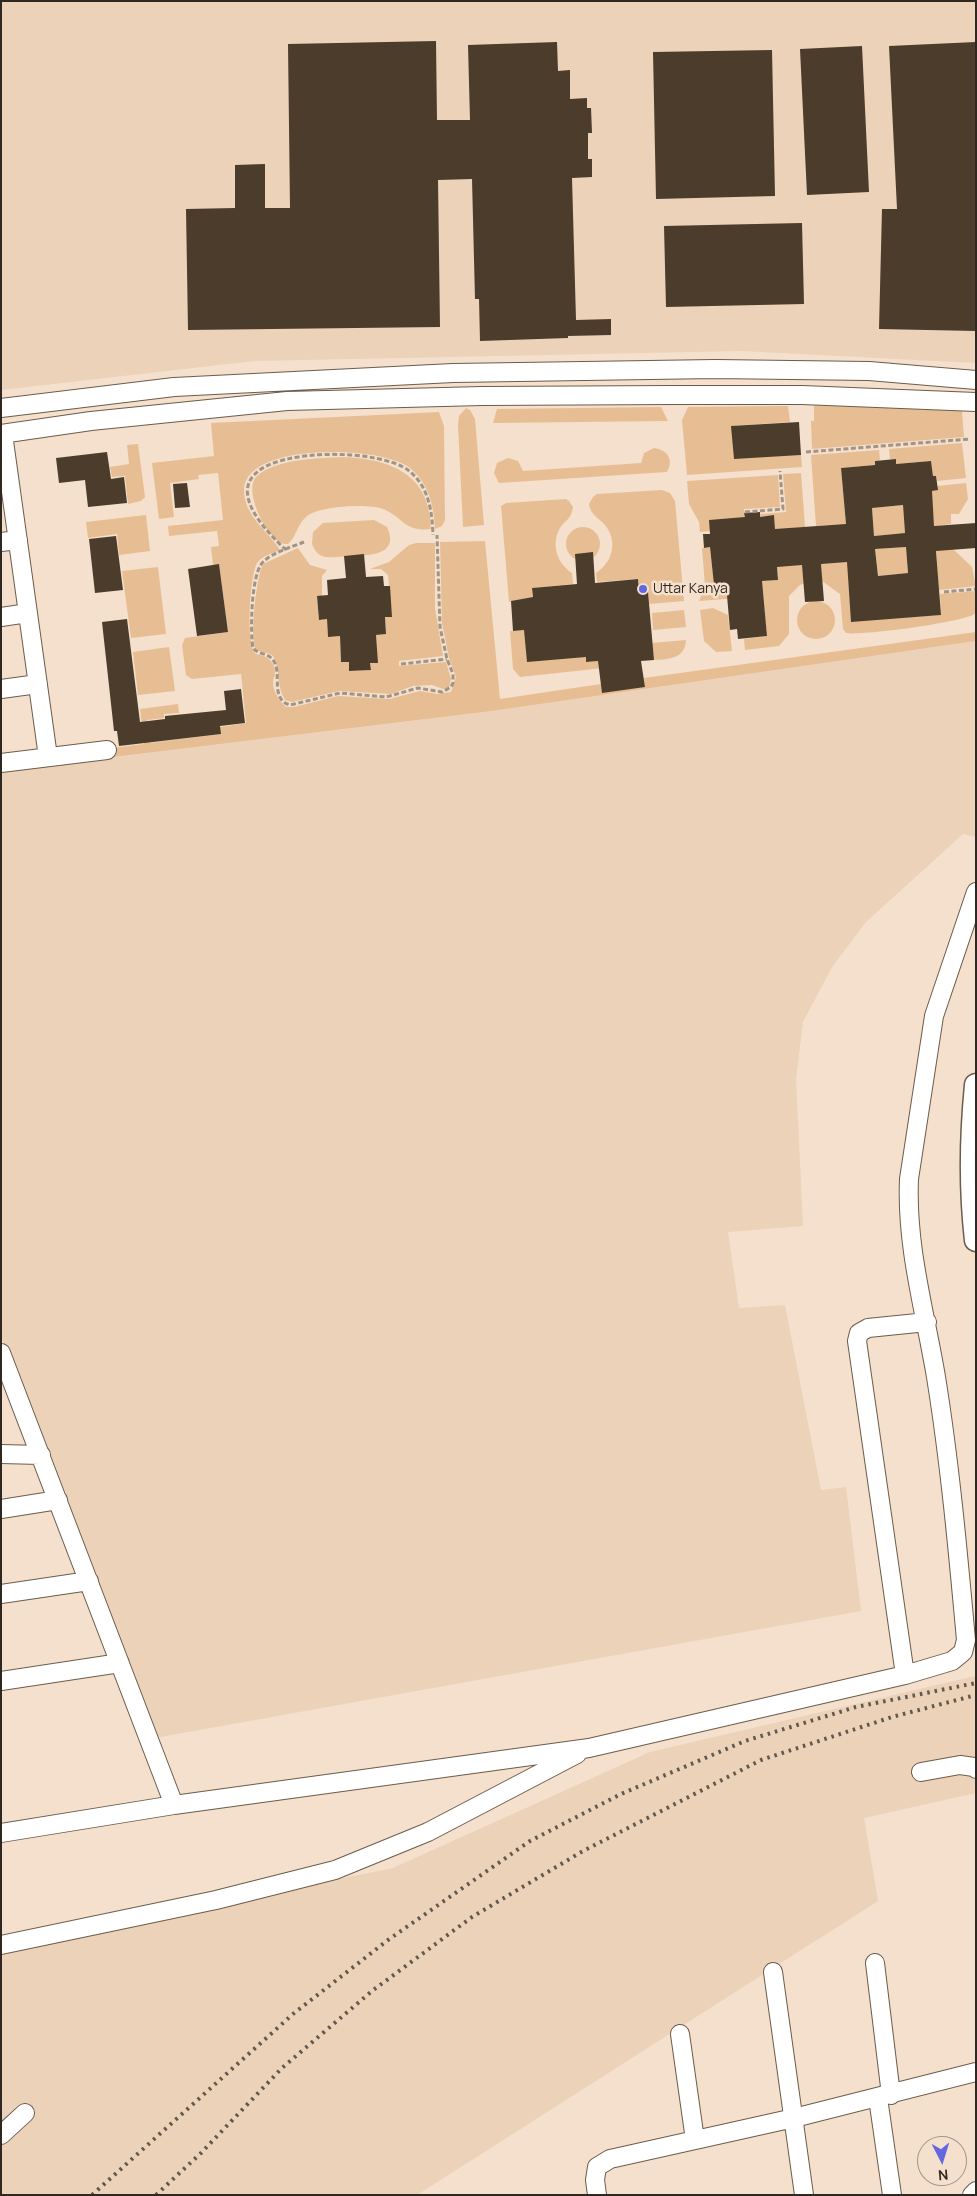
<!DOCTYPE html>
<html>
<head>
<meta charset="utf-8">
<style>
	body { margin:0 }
	#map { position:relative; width:977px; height:2196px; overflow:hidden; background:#f4e0cd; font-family:Manrope,sans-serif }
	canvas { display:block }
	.frame { position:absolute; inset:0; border:2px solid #2f2820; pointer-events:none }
	.north { position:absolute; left:917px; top:2136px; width:50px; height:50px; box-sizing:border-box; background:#f4e0cd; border:1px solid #a59688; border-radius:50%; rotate:175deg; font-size:14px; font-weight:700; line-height:20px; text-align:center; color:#2f2820 }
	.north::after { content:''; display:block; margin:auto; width:18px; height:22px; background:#6368e1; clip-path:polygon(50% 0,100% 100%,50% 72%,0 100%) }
</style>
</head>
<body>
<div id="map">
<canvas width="977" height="2196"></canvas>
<div class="frame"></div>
<div class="north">N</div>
</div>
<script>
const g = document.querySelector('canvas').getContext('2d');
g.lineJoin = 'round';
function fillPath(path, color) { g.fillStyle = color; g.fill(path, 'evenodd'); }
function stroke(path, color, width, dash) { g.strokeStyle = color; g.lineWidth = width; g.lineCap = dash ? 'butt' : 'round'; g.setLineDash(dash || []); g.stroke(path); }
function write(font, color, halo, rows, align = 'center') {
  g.font = font + ' Manrope,sans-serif'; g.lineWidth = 5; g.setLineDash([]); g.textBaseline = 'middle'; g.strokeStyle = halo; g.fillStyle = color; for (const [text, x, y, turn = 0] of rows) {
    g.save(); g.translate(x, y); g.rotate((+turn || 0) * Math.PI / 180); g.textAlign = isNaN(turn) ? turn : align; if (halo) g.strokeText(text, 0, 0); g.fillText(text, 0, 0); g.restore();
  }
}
fillPath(new Path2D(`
	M1,1H976V363L741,351L254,361L1,390Z
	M976,641V837L963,834L866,922L832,967L803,1022L796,1079L803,1226L728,1232L739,1308L785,1305L821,1490L846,1487L861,1611L155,1738L1,1336V771L492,711Z
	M975,1676L976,1793L864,1818L878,1901L417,2195H1V1948L393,1868L650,1752Z`), '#ebd2b9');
fillPath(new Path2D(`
	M814,405L962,411L964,437L812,449L811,421H814Z
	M788,406L790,422L732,426L734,458L801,455L802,467L687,475L682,420L688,407Z
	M661,407L668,421L493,423L497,409Z
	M466,408L470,410L475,419L484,525L463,527L458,425L459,416Z
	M439,412L444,426L445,520L442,526L435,529C434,506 429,484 410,468C382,445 244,442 244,490C244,516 268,531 280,550C273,553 262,556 257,563C250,576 245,644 256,654C268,656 276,662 275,675C274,677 273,681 273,683C273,691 280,702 286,707H294L338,696L389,699L420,691L437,694L451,692L456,677L449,658L442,623L440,542L485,541L500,699L601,684L645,687L644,678L976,632V641L492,711L114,757L112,748L144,744L140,709L178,704L179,713L164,714V718L147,720L150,743L220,734V727L246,723L241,674L192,679L186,675L182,645L185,638L228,632L219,565H213L211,547L219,546L217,531L169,536L168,526L223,520L218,473L198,475L199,479L170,483L174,517L159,519L152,463L214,456L211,423Z
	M962,443L966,478L937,481L936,476H933L931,461L896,464V459L890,460L889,449Z
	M138,444L145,497L141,501L128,504L125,476L112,477L110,467L129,464L127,445Z
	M654,448C668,450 674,460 667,472L499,483L494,473L497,463L508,458L518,461L523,471L641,463L644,453Z
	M879,450L880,460L875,461V465L841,468L847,533L830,534V525L816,526L811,455Z
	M343,457C391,459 430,474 431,529C403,532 405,518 383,509C369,503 319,506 307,516C297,524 297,536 288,544C270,547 241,490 257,476C276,459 318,458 343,457Z
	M801,473L805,527L793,528L776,540L774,516L760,517V514L786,512L783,474Z
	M778,475L780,507L744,509L745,517L710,531L700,532L699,522L689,504L687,481Z
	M966,483L968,499L959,514H951V524L934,526L931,491L937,490V486Z
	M662,490L670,493L675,501L684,601L649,604L648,592H639L638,579L597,582L596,573C613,562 618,541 605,525C598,517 591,516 589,504L593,497L597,494Z
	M566,499L569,501L573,507C571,521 564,520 559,530C551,546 558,564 572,573L573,584L532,588L533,597L509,602L501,506L506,503Z
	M903,505L905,533L874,536L872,508Z
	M146,515L150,551L119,555L117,534L88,538L86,522Z
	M374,520L387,527C400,556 369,555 350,556C342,556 331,559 322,556C317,554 314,549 312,544L313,532L323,523Z
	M566 544a17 17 0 1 1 34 0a17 17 0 1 1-34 0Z
	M416,543H435V608L443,656L399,661V666L446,662L451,679L449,687L443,689L432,685L413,686L391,694L339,691L292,702L285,700C276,686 281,670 273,656C269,652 259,653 256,649C249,639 257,574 263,564L298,548L310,565L327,570L322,576V596H317L319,620L327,619L328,637L340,636L341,662H349L350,671L371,670L370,663H377L376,635L386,634L385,617H392L388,575L381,569H370L389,562L409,545Z
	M710,547L714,585L778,580L776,559L806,564L807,582L800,585L789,596V634L779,646L745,650L744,639L767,636L763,596L699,601L705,586L702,548Z
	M906,547L908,573L878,576L875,549Z
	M952,548L972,567L976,586L939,590L936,549Z
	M849,554L848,579L852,621L941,615L940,594L976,591V613C967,622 861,636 846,633L843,629L840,594L822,581L821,564Z
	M158,567L166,634L131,638L122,571Z
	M797 620a19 19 0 1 1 38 0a19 19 0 1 1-38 0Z
	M713,608L728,615L732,651L716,652L704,641L700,610Z
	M684,610L686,627L653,630L652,613Z
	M524,630L586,657V662L613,660V667L520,677L513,669L510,631Z
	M686,640C685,659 669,659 654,660L652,643Z
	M169,647L175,691L138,695L133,652Z`), '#e7be93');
fillPath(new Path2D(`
	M436,41L437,120H470L468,45L557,42L558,71L570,70V99L587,98V108H591L592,133H588V159H592V177L572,178L576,320L611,319V335L568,336V338L480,341L479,299H475L472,179L438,180L440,327L188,330L186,209L235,208V165L265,164V208H290L288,44Z
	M976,42V331L879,329L882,209H897L889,46Z
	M862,46L869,192L807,195L800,49Z
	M772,50L775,196L656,199L653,52Z
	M802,223L804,304L666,307L664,226Z
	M799,422L801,455L734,459L731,426Z
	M107,452L111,479L124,477L127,503L88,507L85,480L59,483L56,458Z
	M896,459V464L931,461L933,476H936L938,490L932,491L934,526L976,523V548L936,551L941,615L851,622L847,562L821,564L824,601L805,602L802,565L777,567L778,580L762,581L767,636L738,639L737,629L730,630L726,584L714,585L710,547L704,548L703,534H710L709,520L745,517L744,513L760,512V517L774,515L775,529L846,524L841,468L875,465V461ZM903,505L905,533L874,536L872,508ZM906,547L908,573L878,576L875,549Z
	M187,483L190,507L175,508L173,484Z
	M116,536L123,590L95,593L89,539Z
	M593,552L595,583L638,579L639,592H648L654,660L641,661L645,687L602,693L598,661L586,662V657L527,662L524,630L513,631L511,601L533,597L532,588L577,584L575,554Z
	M364,554L366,577L383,576L384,586H390L392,617H385L386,634L376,635L378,663H370L371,670L349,671V662H341L340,636L328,637L327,619L319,620L317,596L328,595L327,580L346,578L344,556Z
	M219,564L228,632L197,636L188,569Z
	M127,619L140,722L165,719V716L226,710L224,691L241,689L245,723L220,726L221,734L119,746L117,731H114L102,622Z`), '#4b3c2c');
const minor = new Path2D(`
	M1,408L174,387L453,373L715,369L869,371L976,380
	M1,434L91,421L287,401L482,396L673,395H802L976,402
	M3,434L48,757
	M1,542L18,540
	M1,617L28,613
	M1,689L38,684
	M1,763L107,750
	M1,1353L174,1805
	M1,1454L41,1455
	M1,1509L58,1500
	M1,1594L89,1581
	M905,1675L857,1341L859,1333L868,1328L927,1322
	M1,1681L120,1663
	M921,1772L960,1765L974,1767L976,1769
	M1,1833L174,1805L589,1748L905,1675L952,1661L963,1652L966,1640C958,1552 950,1464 936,1377C925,1311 906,1247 909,1179L934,1016L976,892
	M1,1945L216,1900L335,1870L428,1832L577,1754
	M875,1963L891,2095
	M773,1972L804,2195
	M680,2034L695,2140
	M878,2098L892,2195
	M1,2135L25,2113
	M597,2195L595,2180L597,2167L610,2159L794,2118L976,2072
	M972,2195L976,2191`);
const major = new Path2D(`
	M976,1085C971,1136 970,1188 976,1240`);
stroke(minor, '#6c5c4b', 20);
stroke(major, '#6c5c4b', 25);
stroke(new Path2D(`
	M806,452L970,439
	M745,512L783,509L780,471
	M304,542C292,547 273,552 263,562C251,573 250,633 253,648C259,655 268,653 273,660C283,672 269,699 290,705L340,693L386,697L418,688L442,692L451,687L453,683V674L447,659L440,627L437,535
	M286,550C270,535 231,497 255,474C280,448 379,449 408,470C429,486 432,511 433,535
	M944,592L976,589
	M401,664L447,659`), '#a29485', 3, [5, 2.5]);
stroke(minor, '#fff', 18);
stroke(major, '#fff', 22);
stroke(new Path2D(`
	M92,2195L293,2014L388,1940L530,1841L621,1794L745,1741L856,1707L976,1683
	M156,2195L201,2153L282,2068L372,1991L472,1917L583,1851L761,1760L892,1717L976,1695`), '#61574c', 4, [2.5, 5]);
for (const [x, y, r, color] of [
	[643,589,5,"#6368e1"]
]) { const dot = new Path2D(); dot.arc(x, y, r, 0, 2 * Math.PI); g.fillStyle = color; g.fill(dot); stroke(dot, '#f4e0cd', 2); }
write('14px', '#2f2820', '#f4e0cd', [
	["Uttar Kanya",653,589]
], 'left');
</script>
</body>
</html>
